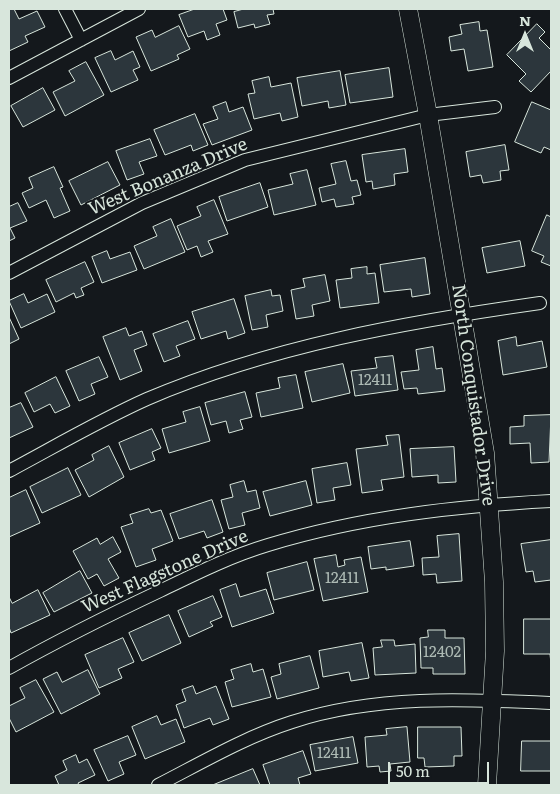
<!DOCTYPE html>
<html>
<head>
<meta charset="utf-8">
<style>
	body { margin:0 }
	#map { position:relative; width:560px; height:794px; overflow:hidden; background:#14181c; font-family:Literata,serif }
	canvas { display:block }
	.frame { position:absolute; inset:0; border:10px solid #d8e6dc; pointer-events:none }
	.north { position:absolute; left:500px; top:10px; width:50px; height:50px; -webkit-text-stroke:4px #14181c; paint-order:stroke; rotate:0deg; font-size:14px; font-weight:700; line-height:20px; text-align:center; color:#d8e6dc }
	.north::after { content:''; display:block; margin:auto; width:18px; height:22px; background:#d8e6dc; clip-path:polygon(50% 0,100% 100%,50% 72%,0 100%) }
	.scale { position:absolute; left:388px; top:762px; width:101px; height:22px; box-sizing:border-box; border:2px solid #d8e6dc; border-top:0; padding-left:6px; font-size:15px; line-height:18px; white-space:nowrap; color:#d8e6dc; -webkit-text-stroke:4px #14181c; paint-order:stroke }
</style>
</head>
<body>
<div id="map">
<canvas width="560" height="794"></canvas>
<div class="frame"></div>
<div class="north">N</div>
<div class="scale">50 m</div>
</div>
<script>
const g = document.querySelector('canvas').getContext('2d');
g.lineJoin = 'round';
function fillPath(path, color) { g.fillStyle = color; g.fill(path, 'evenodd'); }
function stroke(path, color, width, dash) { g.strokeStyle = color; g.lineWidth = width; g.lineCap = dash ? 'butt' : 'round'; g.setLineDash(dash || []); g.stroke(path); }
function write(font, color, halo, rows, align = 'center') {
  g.font = font + ' Literata,serif'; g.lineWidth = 4; g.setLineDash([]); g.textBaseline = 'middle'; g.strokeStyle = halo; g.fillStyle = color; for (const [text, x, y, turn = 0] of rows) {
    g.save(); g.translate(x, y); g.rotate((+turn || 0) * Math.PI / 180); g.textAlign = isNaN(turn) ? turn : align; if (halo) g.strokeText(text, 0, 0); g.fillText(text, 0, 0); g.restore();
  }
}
const building = new Path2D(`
	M9,9H14L19,19L37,11L45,27L25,36L28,42L9,51Z
	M195,9H223L227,20L216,24L220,35L207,40L204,31L188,37L179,15Z
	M244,9H273L274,14L267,15L270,24L255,28L254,24L238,28L234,12Z
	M479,22L480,31L487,30L493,67L468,71L464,49L451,51L449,37L462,34L460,25Z
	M537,24L545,32L539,38L551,50V71L531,92L519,81L526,74L507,55Z
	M179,26L190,49L177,55L179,59L151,71L136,37L152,30L155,37Z
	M111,51L115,60L133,51L140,67L133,70L138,80L111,92L95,58Z
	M86,62L104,95L65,116L53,92L75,81L69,71Z
	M389,68L393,97L350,103L345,75Z
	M340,71L346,105L329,108L328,101L302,106L297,78Z
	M269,77L271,87L291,83L298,117L282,121L280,113L254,119L248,94L255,93L252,81Z
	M43,88L55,110L23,127L11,106Z
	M226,102L229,112L243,107L252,130L212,145L203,124L218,119L213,107Z
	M532,102L551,110V150L544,147L541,153L515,142Z
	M195,114L208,145L193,151L191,145L165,155L154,130Z
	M150,139L157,156L139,162L144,174L127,180L116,151Z
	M505,145L509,170L500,171L501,180L483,183L481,175L470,177L466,152Z
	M405,149L408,172L394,174L395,185L373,189L372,181L366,182L362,155Z
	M346,161L351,181L357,180L361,195L352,197L354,204L336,207L334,199L322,202L319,188L336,184L331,164Z
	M108,162L120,185L81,205L69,181Z
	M54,167L63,187L60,188L70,211L54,218L46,200L29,208L22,193L33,188L29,178Z
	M307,170L316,205L274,215L268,190L293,184L290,174Z
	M260,183L268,207L227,221L219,197Z
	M214,200L228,234L208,241L213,252L201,257L197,246L187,250L177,226L201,216L197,207Z
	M18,203L27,221L10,228L15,238L9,241V207Z
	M547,215L551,217V266L541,262L544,256L532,251Z
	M171,219L185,252L144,269L134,246L157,236L153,227Z
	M520,241L525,266L487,273L482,248Z
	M107,251L110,259L130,252L137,270L102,283L92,257Z
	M425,258L430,294L412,297L411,289L384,292L380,265Z
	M85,262L94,282L81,288L84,295L76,298L74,293L56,302L46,280Z
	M367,267V274L375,273L379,303L340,308L336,280L352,278L351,269Z
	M325,275L330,301L312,305L314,316L296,319L291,290L305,287L303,279Z
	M271,290L272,296L280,295L283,311L266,315L268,327L252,330L245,296Z
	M24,294L28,303L47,294L55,312L21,328L9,301Z
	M234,299L245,333L228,339L226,331L201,339L192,312Z
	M9,317L19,339L9,344Z
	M188,321L195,339L176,346L180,356L164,362L153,334Z
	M126,328L129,336L142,331L147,345L134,350L142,371L120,380L103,337Z
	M516,337L517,346L542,341L547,367L503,375L498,341Z
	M433,347L436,369L442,368L445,391L418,394L417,388L404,389L401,372L419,370L416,350Z
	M393,356L398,390L355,396L351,371L377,368L375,358Z
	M99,357L108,377L91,384L95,394L79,401L66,371Z
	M343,364L350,393L312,402L305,372Z
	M296,375L303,408L261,417L256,393L280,388L278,378Z
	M56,377L70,406L55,413L50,404L34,412L25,393Z
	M245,392L252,417L240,420L243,429L229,433L226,421L211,425L205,403Z
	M21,403L33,427L9,438V408Z
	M200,407L210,441L169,453L162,429L186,422L183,412Z
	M551,415L549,462L531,463L530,443L510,444V427L524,426V416Z
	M152,429L161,448L152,452L155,460L130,470L119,443Z
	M399,435L404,477L381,480L383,490L362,493L356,449L388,445L386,436Z
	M109,446L124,477L89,497L75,470L94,460L92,455Z
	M454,447L456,482L438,483V475L412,477L410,449Z
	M347,463L351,485L333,488L335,500L317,503L312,469Z
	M68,468L81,495L42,513L30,487Z
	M244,481L247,492L256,490L260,508L242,513L245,525L229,529L221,500L233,497L230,485Z
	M306,481L312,505L270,516L263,492Z
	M26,490L40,523L9,537V498Z
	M212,500L223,532L207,538L204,531L179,539L170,514Z
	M149,509L151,513L161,510L173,541L152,549L156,560L136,567L121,527L133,523L130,515Z
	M459,534L462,581L437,583L436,574L423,575L422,558L439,557L437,536Z
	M113,537L121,552L108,559L119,578L104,586L97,574L88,579L73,551L97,538L100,544Z
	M551,540V580L535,582L533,571L526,572L521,544Z
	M410,541L414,566L386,570V567L371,569L368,547Z
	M336,555L338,567L345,565L344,560L361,557L368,592L323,601L314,559Z
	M307,562L314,590L274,600L267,573Z
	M80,571L92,593L54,612L43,593Z
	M236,584L240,597L266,589L274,613L232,627L220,590Z
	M38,590L50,615L11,633L9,627V597L12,603Z
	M213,596L222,617L210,622L213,626L189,637L178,611Z
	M169,615L181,643L142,661L129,633Z
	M524,619H551V664L550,654H524Z
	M428,630H445V638H464L465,674H433V668H421L420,638L428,637Z
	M123,638L134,662L118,669L122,678L99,688L85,655Z
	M381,640H394L395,646L415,644L416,673L375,675L373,648L382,647Z
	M362,643L369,678L351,681L349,672L323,677L319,651Z
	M310,656L319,688L277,699L271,677L281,674L279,664Z
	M251,664L253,672L263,669L271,697L232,707L225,682L234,679L231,670Z
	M88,670L100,694L61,714L43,679L57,672L62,682Z
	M36,680L54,712L16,732L9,718V706L25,698L20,688Z
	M193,686L196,694L216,686L229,719L213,725L210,718L184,728L176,705L186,701L182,690Z
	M157,716L161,725L176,719L185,742L145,759L132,727Z
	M407,727L410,762L390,764L391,771L380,772L379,766L367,767L365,737L387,735L386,729Z
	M418,727H461L462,756H454V766L425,767L424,758H418Z
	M128,736L136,755L119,762L124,774L108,781L94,750Z
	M353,737L358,763L315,771L310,745Z
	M522,741H551V771H521Z
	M303,751L311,774L298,778L300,785H270L263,765Z
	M76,755L79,763L87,759L95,775L78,783L79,785H59L55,776L67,770L63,761Z
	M253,769L260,785H213Z`);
fillPath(building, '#2c363c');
stroke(building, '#d8e6dc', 1);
const street = new Path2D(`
	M65,9L81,40
	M9,78L139,9
	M9,273L142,203L245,160L428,115L495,107
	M9,471C54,447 100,420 147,399C271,346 406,322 540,303
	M9,668C59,640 109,615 160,591C195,574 231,556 268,545C360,517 456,506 551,501
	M158,785C201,763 245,737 292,722C375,695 464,699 550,703`);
const secondary = new Path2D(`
	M408,9L428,115L485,453L494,582L495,651L487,785`);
stroke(street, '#d8e6dc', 14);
stroke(secondary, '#d8e6dc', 19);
stroke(street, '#14181c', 12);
stroke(secondary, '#14181c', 18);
write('15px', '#adbab4', null, [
	["12411",375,381],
	["12411",342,579],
	["12402",442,653],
	["12411",334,754]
]);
write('18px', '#d8e6dc', '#14181c', [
	["West Bonanza Drive",168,177,-23],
	["North Conquistador Drive",473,395,82],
	["West Flagstone Drive",165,572,-24]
]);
</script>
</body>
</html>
